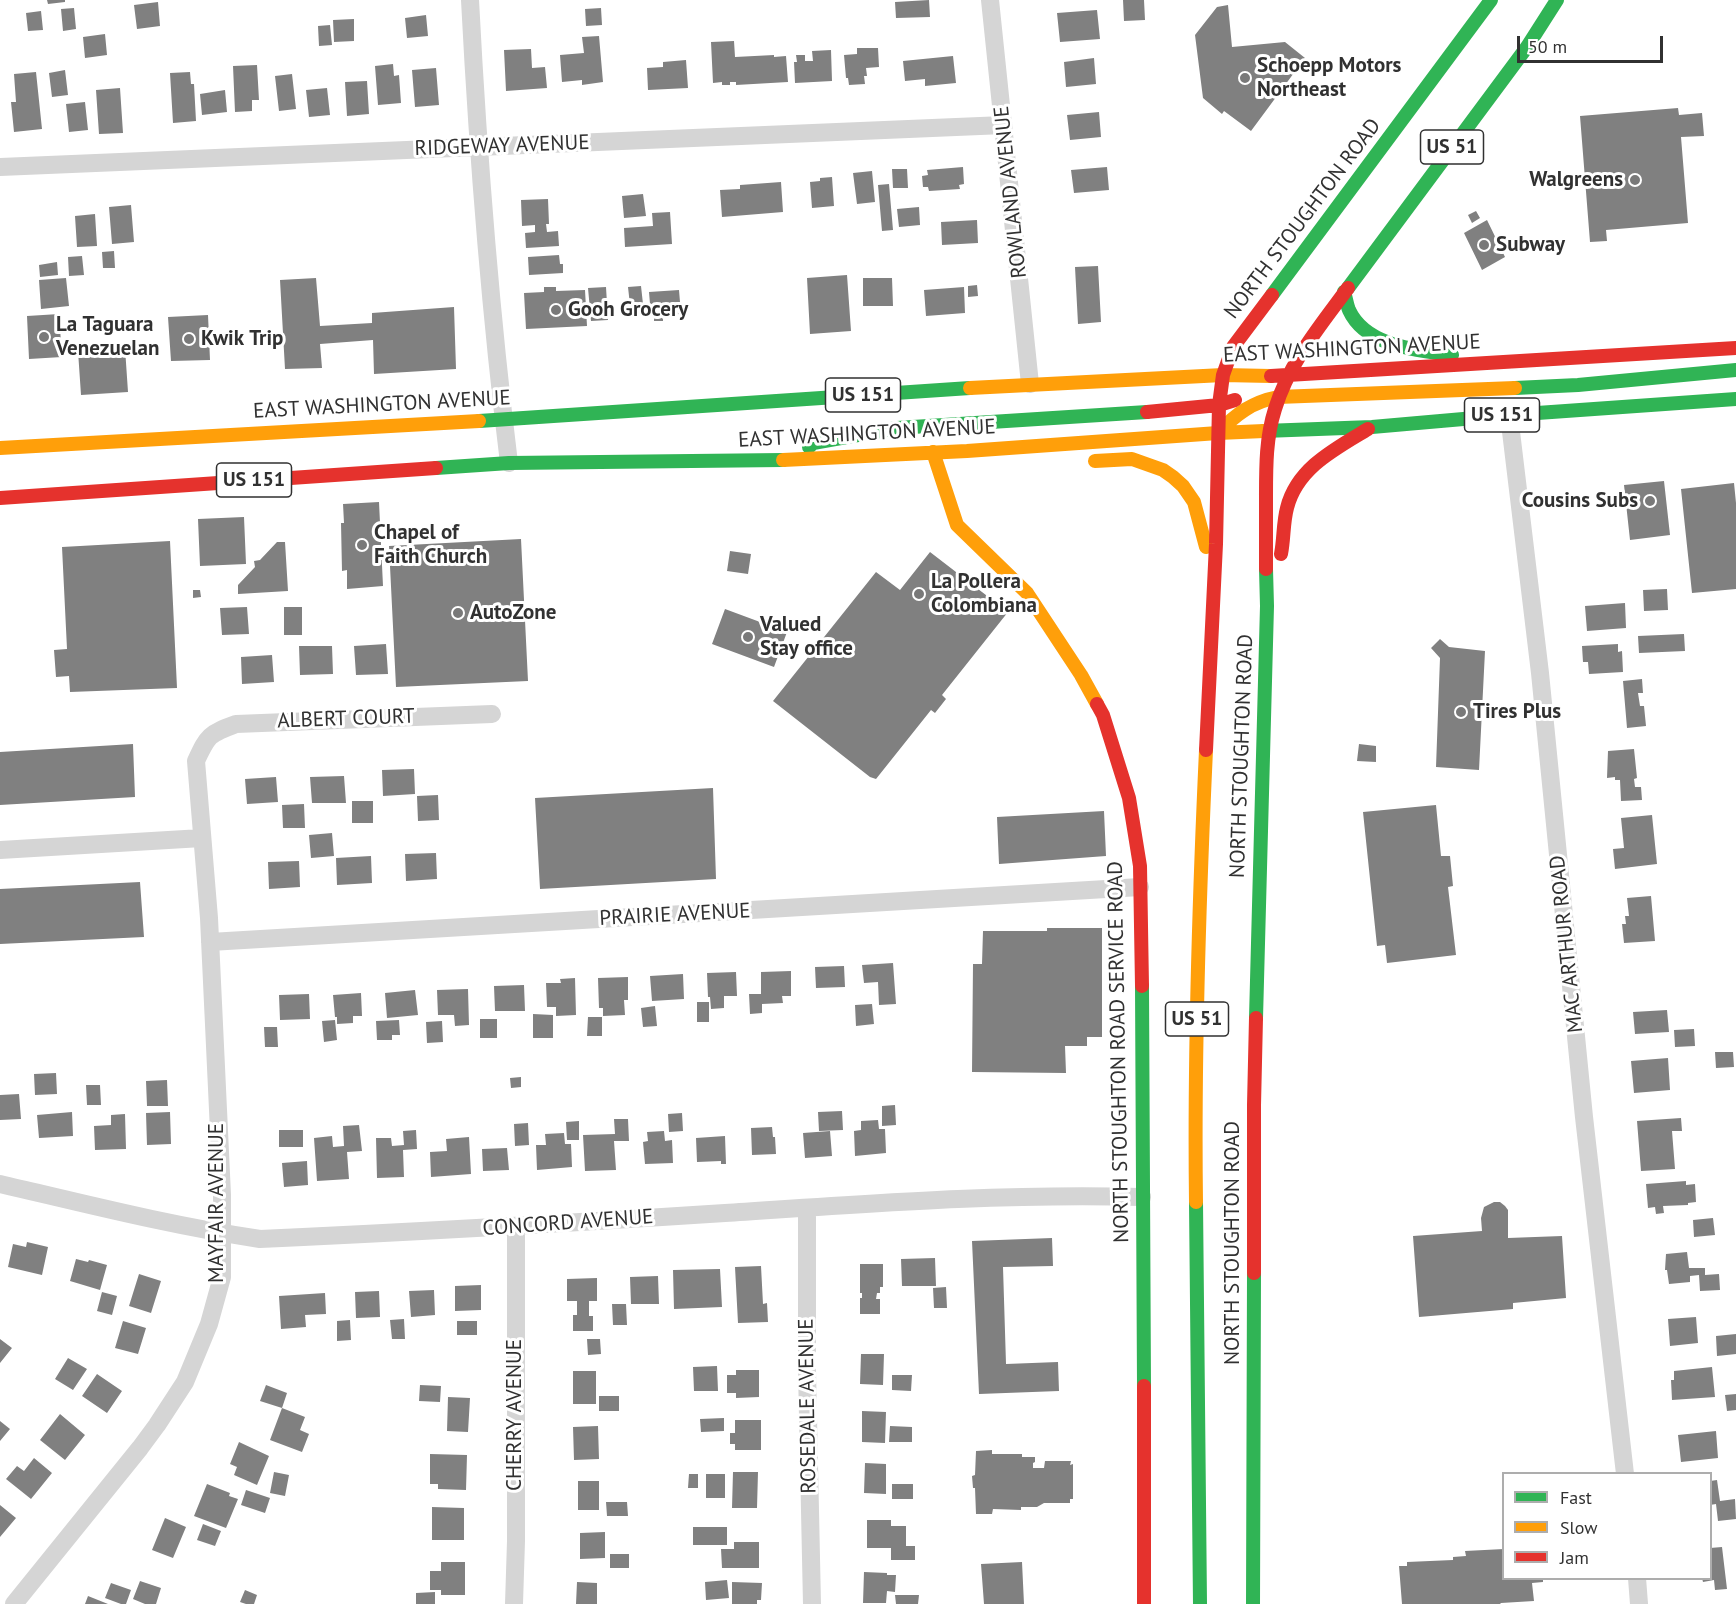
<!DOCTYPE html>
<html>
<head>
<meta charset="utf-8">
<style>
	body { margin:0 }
	#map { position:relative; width:1736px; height:1604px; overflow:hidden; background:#fff; font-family:"PT Sans",sans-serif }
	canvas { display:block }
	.legend { position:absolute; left:1502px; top:1472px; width:210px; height:108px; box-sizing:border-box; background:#fff; border:2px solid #adadad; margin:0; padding:8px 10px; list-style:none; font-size:18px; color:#313131 }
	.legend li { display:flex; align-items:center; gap:12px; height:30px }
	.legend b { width:30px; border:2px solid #adadad }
	.scale { position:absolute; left:1517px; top:36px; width:146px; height:27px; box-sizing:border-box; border:3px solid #313131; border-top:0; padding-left:8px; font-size:18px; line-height:21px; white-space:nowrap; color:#313131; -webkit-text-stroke:4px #fff; paint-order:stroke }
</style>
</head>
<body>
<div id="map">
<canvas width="1736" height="1604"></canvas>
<ul class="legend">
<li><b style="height:8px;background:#30b455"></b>Fast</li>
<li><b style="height:8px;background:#ff9f0a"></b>Slow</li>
<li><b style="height:8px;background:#e5322d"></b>Jam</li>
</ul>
<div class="scale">50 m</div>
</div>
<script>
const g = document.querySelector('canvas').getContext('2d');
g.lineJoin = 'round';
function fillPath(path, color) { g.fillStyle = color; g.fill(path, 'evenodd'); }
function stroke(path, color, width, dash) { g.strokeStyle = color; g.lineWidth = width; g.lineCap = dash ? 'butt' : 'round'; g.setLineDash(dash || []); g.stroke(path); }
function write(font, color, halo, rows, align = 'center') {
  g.font = font + ' "PT Sans",sans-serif'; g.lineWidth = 6; g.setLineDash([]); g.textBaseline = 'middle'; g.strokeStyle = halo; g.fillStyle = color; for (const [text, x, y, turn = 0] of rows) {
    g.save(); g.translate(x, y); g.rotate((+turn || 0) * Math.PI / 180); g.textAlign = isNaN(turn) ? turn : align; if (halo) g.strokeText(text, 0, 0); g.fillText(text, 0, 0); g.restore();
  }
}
fillPath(new Path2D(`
	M47,0H65V2L48,4Z
	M929,0L930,17L896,18L895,2Z
	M1123,0H1144L1145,20L1124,21Z
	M158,2L160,26L137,29L134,5Z
	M1228,5L1232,47L1285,42L1305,58L1251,131L1224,111L1222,114L1203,98L1195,35L1217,7Z
	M74,8L76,29L63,31L61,9Z
	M601,8L602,25L586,26L585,9Z
	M1097,10L1100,39L1060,42L1057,13Z
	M41,11L43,30L28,31L26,13Z
	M426,15L428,36L407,38L405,18Z
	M354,19V41L334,42L333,20Z
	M330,25L332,45L319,46L318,26Z
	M105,34L107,55L85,58L83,37Z
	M599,36L603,82L582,85V80L562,82L560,55L584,53L582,37Z
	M734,41L735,57L774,55V57L786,56L788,82L736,85V82H730V85H722V82L713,83L711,42Z
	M857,48H878L879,67L866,68L867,76H864L865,84L849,85L848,78H846L844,55L857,54Z
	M531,49L532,68L545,67L547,88L506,91L504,50Z
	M831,50L832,81L795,83L794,62H797L796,55H805V61H813L812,51Z
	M953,56L956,83L925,86V79L905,81L903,61Z
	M1094,58L1096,84L1066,87L1064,62Z
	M686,60L688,88L648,90L647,68L663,67V62Z
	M393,64L394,76L399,75L401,103L378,105L375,66Z
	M257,65L259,100H252V111L235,112L233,66Z
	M436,68L439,105L415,107L412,70Z
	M65,70L68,95L52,97L49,73Z
	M36,72L42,129L14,132L11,102H16L14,74Z
	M190,72L191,84H194L196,121L173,123L170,73Z
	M292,74L296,109L279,111L275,76Z
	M367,81L369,114L347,116L345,82Z
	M120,88L123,133L99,134L96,90Z
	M327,88L330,115L309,117L306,90Z
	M225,90L227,112L202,115L200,94Z
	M85,102L88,130L69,132L66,104Z
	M1678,108L1679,115L1702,113L1704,136L1681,137L1688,223L1606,230L1607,241L1590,242L1580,116Z
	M1099,112L1101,137L1070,140L1067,115Z
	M963,167L964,184L959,185L960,189L929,191L928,187H923L922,176L928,175L927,170Z
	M1107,167L1109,190L1074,193L1071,170Z
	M892,169H907L908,188H893Z
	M872,171L875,202L857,204L853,173Z
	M832,177L834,206L812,208L810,182L820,181V178Z
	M781,182L783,212L722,217L720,190L740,189V185Z
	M889,184L893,230L882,231L878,185Z
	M643,194L646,216L624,218L622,196Z
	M548,199L549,224H546L547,232L558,231L559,246L526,248L525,233L535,232V225L522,226L521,200Z
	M131,205L134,242L112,244L109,207Z
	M919,207L920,225L899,227L897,209Z
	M1476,211L1480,218L1472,223L1468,215Z
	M670,212L672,244L625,247L624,228L653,226L652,213Z
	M95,214L97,246L77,247L75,216Z
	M977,220L978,243L942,245L941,222Z
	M1487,220L1505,257L1482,270L1464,233Z
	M114,251L115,268H103L102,252Z
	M559,255L560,264H563V273L529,275L528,257Z
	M82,256L84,275L69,276L68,257Z
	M57,262L58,275L40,277L39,265Z
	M1098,266L1101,322L1078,324L1075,267Z
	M847,275L851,331L810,334L807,278Z
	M66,278L69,306L41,309L39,280Z
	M316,278L320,326L372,323V313L454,307L456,369L374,374L373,340L320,344L322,368L285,369L280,280Z
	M863,278H892L893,306H863Z
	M977,285L978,296L968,297V286Z
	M641,286L643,304L630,305L628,287Z
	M544,287H556V291L585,290L587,326L526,329L524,293L544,292Z
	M606,287L608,320L591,321L588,288Z
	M964,287L965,313L926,316L924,290Z
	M679,290L681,314L663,315V321H654V316H651L649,292Z
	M59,314L62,357L29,359L27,316Z
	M208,315L210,360L171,361L168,317Z
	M125,348L128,392L81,395L78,351Z
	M1664,481L1670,535L1630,540L1624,485Z
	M1734,483L1736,503V589L1692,593L1681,489Z
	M379,502L383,586L347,589V570L342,571L341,523H344L343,504Z
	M244,517L246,564L200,566L198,519Z
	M521,539L528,681L396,687L389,546Z
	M170,541L177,688L70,692L69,676L56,677L54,650L67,649L62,547Z
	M277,542H285L288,591L238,594V585L255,567L254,561L260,560Z
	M730,551L751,554L748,574L727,571Z
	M930,552L1008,612L942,695L946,699L935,713L931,710L876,779L870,777L773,701L876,572L900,590Z
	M1667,589L1668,610L1644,611L1643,590Z
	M193,590H200L201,597L193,598Z
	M1625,603L1626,628L1587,631L1585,606Z
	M247,607L249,634L222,635L220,608Z
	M284,607H302V635H284Z
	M725,609L787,632L774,667L712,644Z
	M1684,634L1685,651L1639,653L1638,636Z
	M1440,639L1449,647L1485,651L1479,770L1436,767L1440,658L1431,648Z
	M386,644L388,674L356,675L354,646Z
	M1618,644V652L1622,651L1623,672L1589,674L1588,662H1583L1582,646Z
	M299,646H332L333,674L300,675Z
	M272,655L274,682L242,684L241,657Z
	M1642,679L1643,693H1638L1640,706H1644L1646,726L1627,728L1623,681Z
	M133,744L135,797L0,805V752Z
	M1359,744L1376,746V762L1357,761Z
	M1634,749L1637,778L1634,779L1635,787H1641L1642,800L1621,801L1620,780H1615V777L1607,778L1608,751Z
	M414,769L415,794L383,796L382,770Z
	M344,776L346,803H312L310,777Z
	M276,777L278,802L247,804L245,779Z
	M713,788L716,879L540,889L535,798Z
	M438,795L439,820L418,821L417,796Z
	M352,801H373V823H352Z
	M304,804L305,828H283L282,805Z
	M1436,805L1441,856H1450L1453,886L1448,887L1456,955L1387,963L1385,945L1377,946L1363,812Z
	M1104,811L1106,856L999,864L997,817Z
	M1652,815L1657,864L1615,869L1613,849L1624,848L1621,818Z
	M332,833L334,856L311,858L309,835Z
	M436,853L437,879L406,881L405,854Z
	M371,856L372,883L337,885L336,858Z
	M299,861L300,887L269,889L268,862Z
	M140,882L144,937L0,944V889Z
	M1651,896L1655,941L1624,943L1622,924H1626L1625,916H1629L1627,898Z
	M1047,928H1102V1037H1087V1046H1065L1066,1073L972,1072L973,964H982L983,931H1047Z
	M893,963L896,1004L879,1005L878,982L864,983L862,965Z
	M844,966L845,987L816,988L815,967Z
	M791,971V996H782L783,1003L762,1004V1013L750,1014L749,994H761V972Z
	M736,972L737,996H724V1008L711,1009L710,997H708L707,973Z
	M683,974L684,999L652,1001L650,976Z
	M628,977V1000H624L625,1015L603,1016V1008H599L598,978Z
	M575,978L576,1015L556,1016V1007H547L546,983H561L560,979Z
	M524,985L525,1011H495L494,986Z
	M468,989L469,1025L455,1026L454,1015H438L437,990Z
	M415,990L418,1015L387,1018L385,993Z
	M361,993L362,1016H353V1023L337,1024V1017H335L333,995Z
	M309,994L310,1019L280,1020L279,995Z
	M697,1002H709V1022H697Z
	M872,1004L874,1024L856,1026L855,1005Z
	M655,1006L657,1026L643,1027L641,1008Z
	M1667,1010L1669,1032L1635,1034L1633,1012Z
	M533,1014L553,1015V1038H533Z
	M588,1017H602V1036H587Z
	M480,1019H497V1038H480Z
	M335,1020L337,1040L324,1042L322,1021Z
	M399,1020L400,1035H392V1040H377L376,1021Z
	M442,1021L443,1042L427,1043L426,1022Z
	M264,1027H277L278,1047H265Z
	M1694,1029L1695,1046L1675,1047L1674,1030Z
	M1715,1052H1733L1734,1067L1716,1068Z
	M1668,1058L1670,1090L1634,1093L1631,1061Z
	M56,1073L57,1094L35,1095L34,1074Z
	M521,1077V1087L511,1088L510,1078Z
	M167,1080L168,1106H147L146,1081Z
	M86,1085H100L101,1105H87Z
	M19,1094L21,1119L0,1120V1095Z
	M895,1105L896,1125L882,1126V1106Z
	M842,1111L843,1130L819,1131L818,1112Z
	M72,1112L73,1136L39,1138L37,1115Z
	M170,1112L171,1144L147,1145L146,1113Z
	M682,1113L683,1131L669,1132L668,1114Z
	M125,1114L126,1149L95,1150L94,1126L111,1125V1115Z
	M1681,1118L1682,1131H1672L1675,1169L1641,1171L1637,1121Z
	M614,1119H628L629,1141H614L616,1170L585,1171L583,1135L615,1134Z
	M878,1120L879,1129H885L886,1153L855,1156L854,1131L861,1130V1121Z
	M579,1121V1140H567L566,1122Z
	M528,1123L529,1145L515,1146L514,1124Z
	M359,1125L362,1151L347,1152L349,1179L317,1181L314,1138L332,1136L333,1147L344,1146L343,1126Z
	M772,1127L773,1137H775L776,1154L752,1155L751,1128Z
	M279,1130H303V1147H279Z
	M416,1130L417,1149L403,1150L404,1177L377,1178L376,1138H391L392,1146L404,1145L403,1131Z
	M664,1131L665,1141L672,1140L673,1163L645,1164L643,1142L648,1141L647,1132Z
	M830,1131L832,1156L805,1158L803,1133Z
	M564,1133L565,1144H571L572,1167L537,1170L536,1145H546L545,1134Z
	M725,1136L726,1164H721V1161L697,1162L696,1138Z
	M469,1137L471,1174L431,1177L430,1152L447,1151L446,1139Z
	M507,1148L509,1170L483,1171L482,1149Z
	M307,1161L308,1185L284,1187L282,1163Z
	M1686,1181V1185L1695,1184L1696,1202L1688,1203V1205L1663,1206L1664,1213L1656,1214L1655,1207L1648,1208L1646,1184Z
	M1494,1202H1500L1505,1206L1508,1210V1238L1562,1236L1566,1298L1513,1303V1309L1419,1317L1413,1236L1482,1231L1481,1218L1484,1207Z
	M1713,1218L1715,1235L1694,1237L1693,1220Z
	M1052,1238L1053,1266L1003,1267L1006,1364L1058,1362L1059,1391L979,1394L972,1241Z
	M27,1242L48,1247L42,1275L8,1267L13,1244L26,1247Z
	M1687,1252L1689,1268H1705V1275L1719,1274L1720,1290L1700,1291L1699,1275L1690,1276V1282L1669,1284L1667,1270H1665L1666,1254Z
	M935,1258L936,1286H902L901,1259Z
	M76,1259L88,1262L89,1260L107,1265L100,1290L70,1281Z
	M860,1264H883V1287H880V1293H877L876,1299H880V1314H860V1298H862V1293H860Z
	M761,1266L763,1304L767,1303L768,1322L738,1323L735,1267Z
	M720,1269L722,1307L674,1309L673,1270Z
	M139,1274L161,1281L151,1313L129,1306Z
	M658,1276L659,1304H631L630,1277Z
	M597,1278V1301H589V1316H593V1331H573V1315H577V1301H567V1279Z
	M481,1285V1310L455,1311V1286Z
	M946,1287L947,1308H934L933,1288Z
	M434,1290L435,1315L411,1317L409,1291Z
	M379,1291L380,1317L356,1318L355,1292Z
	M102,1292L117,1296L112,1315L97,1311Z
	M325,1293L326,1314L305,1315L306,1327L281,1329L279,1296Z
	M612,1304H626L627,1325H613Z
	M1696,1317L1698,1343L1670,1346L1668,1319Z
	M404,1319L405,1339H392L390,1320Z
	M350,1320L351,1340L337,1341V1321Z
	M123,1321L146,1328L138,1354L115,1348Z
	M457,1321H477V1335H457Z
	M1736,1334V1354L1717,1356L1716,1336Z
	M0,1339L12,1348L0,1363Z
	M587,1339H600L601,1354L588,1355Z
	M861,1354H884L883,1385L860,1384Z
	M68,1358L87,1369L73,1390L55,1379Z
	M717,1366L718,1391H694L693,1367Z
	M1712,1367L1715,1397L1672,1400L1671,1380H1674V1371Z
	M736,1370H759V1397L736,1398V1393H727V1375H736Z
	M573,1371H596V1404H573Z
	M97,1374L122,1391L107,1413L82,1396Z
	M892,1375H912L911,1391L892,1390Z
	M266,1385L287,1393L282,1408L305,1417L300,1430L309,1434L302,1452L270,1440L282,1408L260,1401Z
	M420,1385L441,1386L440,1402L419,1401Z
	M1736,1394V1410L1727,1411L1725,1395Z
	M599,1396H619V1411H599Z
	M448,1397L470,1398L468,1432L447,1431Z
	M862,1411L886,1412L885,1443L862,1442Z
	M60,1414L85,1435L65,1460L40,1440Z
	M724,1418V1431L701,1432L700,1419Z
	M735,1420H761V1450H735V1444H730V1433H735Z
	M0,1421L10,1429L0,1441Z
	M598,1426L599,1459L574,1460L573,1427Z
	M890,1426L912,1427V1442H889Z
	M1716,1431L1718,1458L1681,1462L1678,1435Z
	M239,1442L269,1456L257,1485L234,1475L237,1467L230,1464Z
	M992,1450V1454H1022V1457H1035V1462L1033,1463V1468H1044L1045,1461H1071L1070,1465L1073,1464V1499H1070V1503H1044L1037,1507H1021V1510L993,1509L992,1514H976L975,1488H973L972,1476L975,1475L976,1451Z
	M430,1454L467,1455L466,1490L438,1489V1484H430Z
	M34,1458L52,1473L31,1499L6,1479L17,1466L24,1471Z
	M865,1463L886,1464V1494L864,1493Z
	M274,1472L289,1475L285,1496L270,1493Z
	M733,1472H758L757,1508H732Z
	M689,1474H698V1488H688Z
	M706,1474H725V1498H706Z
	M1717,1480L1720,1501L1735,1499L1736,1519L1718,1521L1716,1504L1710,1505V1481Z
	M578,1481H599V1510H578Z
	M207,1484L230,1493L229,1496L238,1499L226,1528L194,1516Z
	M892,1484H913V1499H892Z
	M246,1490L270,1498L265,1513L241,1505Z
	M606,1502H627L628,1516H607Z
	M0,1505L16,1518L0,1537Z
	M432,1507L464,1508V1540H432Z
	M165,1518L186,1527L173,1558L152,1550Z
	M867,1520H891V1526H906V1546H915V1560H891V1548H867Z
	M203,1524L221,1531L215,1546L197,1540Z
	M693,1527H727V1545H693Z
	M605,1532V1558L580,1559V1533Z
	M734,1542H759V1568H722L721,1549H734Z
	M1722,1547L1727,1589L1715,1590L1714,1580L1703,1582L1702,1578H1710V1548Z
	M1504,1549V1578H1543V1582L1532,1583L1534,1601L1501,1603L1500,1604H1402L1399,1566H1407V1562L1453,1560V1557L1466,1556L1465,1551Z
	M610,1554H629V1568H610Z
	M441,1562H465V1595H441V1590H430V1571H441Z
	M1022,1562L1024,1604H984L981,1564Z
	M864,1572L887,1573V1575H896L895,1592L887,1591L886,1603H863Z
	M727,1580L729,1598L706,1600L705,1582Z
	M140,1581L161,1588L156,1604H145L133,1599Z
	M577,1582L597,1583V1604H576Z
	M732,1582L762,1583L761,1600H757V1604H732Z
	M111,1583L131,1590L126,1604H121L105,1598Z
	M245,1590L257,1595L254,1604H246L240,1602Z
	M435,1592V1604H416V1593Z
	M895,1595H919L918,1604H896Z
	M88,1596L108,1604H85Z`), '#808080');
stroke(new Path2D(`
	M470,0C478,155 490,309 509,463
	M990,0L1030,384
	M0,167L1004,125
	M1509,415L1540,673L1584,1117L1625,1474
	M0,850L202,838
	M210,942L1140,887
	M0,1184C86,1204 172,1226 260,1239C415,1232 570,1223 725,1213C864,1204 1003,1193 1142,1197
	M807,1208V1370L812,1604
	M1637,1578L1639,1604
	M14,1604L140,1448L157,1425L185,1382L209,1324L222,1277V1195L209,918L196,761C208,735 209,734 236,724L492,714
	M514,1604L516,1541V1227`), '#d5d5d5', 18);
stroke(new Path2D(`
	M1348,288L1527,47L1557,0
	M1344,292C1346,298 1347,305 1349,310C1366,347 1417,350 1452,355
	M1272,295L1491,0
	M1515,388L1578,385L1736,370
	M479,421L970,388
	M1264,431L1372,427L1509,415L1736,399
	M809,447L813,443L897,428L1147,412
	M436,468L509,463L783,460
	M1142,986L1144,1386
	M1256,1018L1267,606L1266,569
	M1196,1202L1200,1604
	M1253,1604L1254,1273`), '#30b455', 14);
stroke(new Path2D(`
	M970,388L1223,375L1271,376
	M1218,433C1236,414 1252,402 1278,397L1515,388
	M0,448L479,421
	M933,452L957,525L1027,593L1081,675L1097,704
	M783,460L967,451L1218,433L1264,431
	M1095,461L1132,459L1163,470L1173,477L1183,486L1194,502L1206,547
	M1196,1202C1194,1052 1199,901 1206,750`), '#ff9f0a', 14);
stroke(new Path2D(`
	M1271,376L1736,348
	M1147,412L1219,405L1235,400
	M0,498L436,468
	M1281,554C1284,539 1283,523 1287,508C1297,468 1335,449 1368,429
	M1266,569C1266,544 1266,520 1266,495C1266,466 1266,437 1275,409C1289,363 1320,326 1348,288
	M1097,704L1103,715L1129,798L1140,866L1142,986
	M1206,750L1216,544L1219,405L1223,375L1233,347L1272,295
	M1254,1273V1105L1256,1018
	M1144,1386V1604`), '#e5322d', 14);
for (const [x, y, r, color] of [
	[1245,78,6,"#797979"],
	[1635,180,6,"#797979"],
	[1484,245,6,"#797979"],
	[556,310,6,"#797979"],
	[44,337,6,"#797979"],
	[189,339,6,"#797979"],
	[1650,501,6,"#797979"],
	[362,545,6,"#797979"],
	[919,594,6,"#797979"],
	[458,613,6,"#797979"],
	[748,637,6,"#797979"],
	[1461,712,6,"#797979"]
]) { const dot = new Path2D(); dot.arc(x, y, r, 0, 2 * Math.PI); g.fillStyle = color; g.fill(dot); stroke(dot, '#fff', 2); }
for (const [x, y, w] of [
	[1452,147,63],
	[863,395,75],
	[1502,415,75],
	[254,480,75],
	[1197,1019,63]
]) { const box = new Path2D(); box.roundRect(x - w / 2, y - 17, w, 34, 4.5); g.fillStyle = '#fff'; g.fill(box); stroke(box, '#313131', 1.5); }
write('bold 20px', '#313131', null, [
	["US 51",1452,147],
	["US 151",863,395],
	["US 151",1502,415],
	["US 151",254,480],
	["US 51",1197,1019]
]);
write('bold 21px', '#313131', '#fff', [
	["Schoepp Motors",1257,66],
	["Northeast",1257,90],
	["Walgreens",1623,180,"right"],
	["Subway",1496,245],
	["Gooh Grocery",568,310],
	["La Taguara",56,325],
	["Venezuelan",56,349],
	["Kwik Trip",201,339],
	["Cousins Subs",1638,501,"right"],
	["Chapel of",374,533],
	["Faith Church",374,557],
	["La Pollera",931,582],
	["Colombiana",931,606],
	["AutoZone",470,613],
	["Valued",760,625],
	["Stay office",760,649],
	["Tires Plus",1473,712]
], 'left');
write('21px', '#313131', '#fff', [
	["RIDGEWAY AVENUE",502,146,-2],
	["ROWLAND AVENUE",1011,192,-96],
	["NORTH STOUGHTON ROAD",1303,219,-53],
	["EAST WASHINGTON AVENUE",1352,349,-3],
	["EAST WASHINGTON AVENUE",382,405,-3],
	["EAST WASHINGTON AVENUE",867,434,-3],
	["ALBERT COURT",346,719,-2],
	["NORTH STOUGHTON ROAD",1242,756,-88],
	["PRAIRIE AVENUE",675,915,-3],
	["MAC ARTHUR ROAD",1567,944,-96],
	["NORTH STOUGHTON ROAD SERVICE ROAD",1119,1052,-91],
	["MAYFAIR AVENUE",217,1203,-90],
	["CONCORD AVENUE",568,1223,-4],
	["NORTH STOUGHTON ROAD",1233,1243,-90],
	["ROSEDALE AVENUE",808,1406,-91],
	["CHERRY AVENUE",515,1415,-90]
]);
</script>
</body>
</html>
